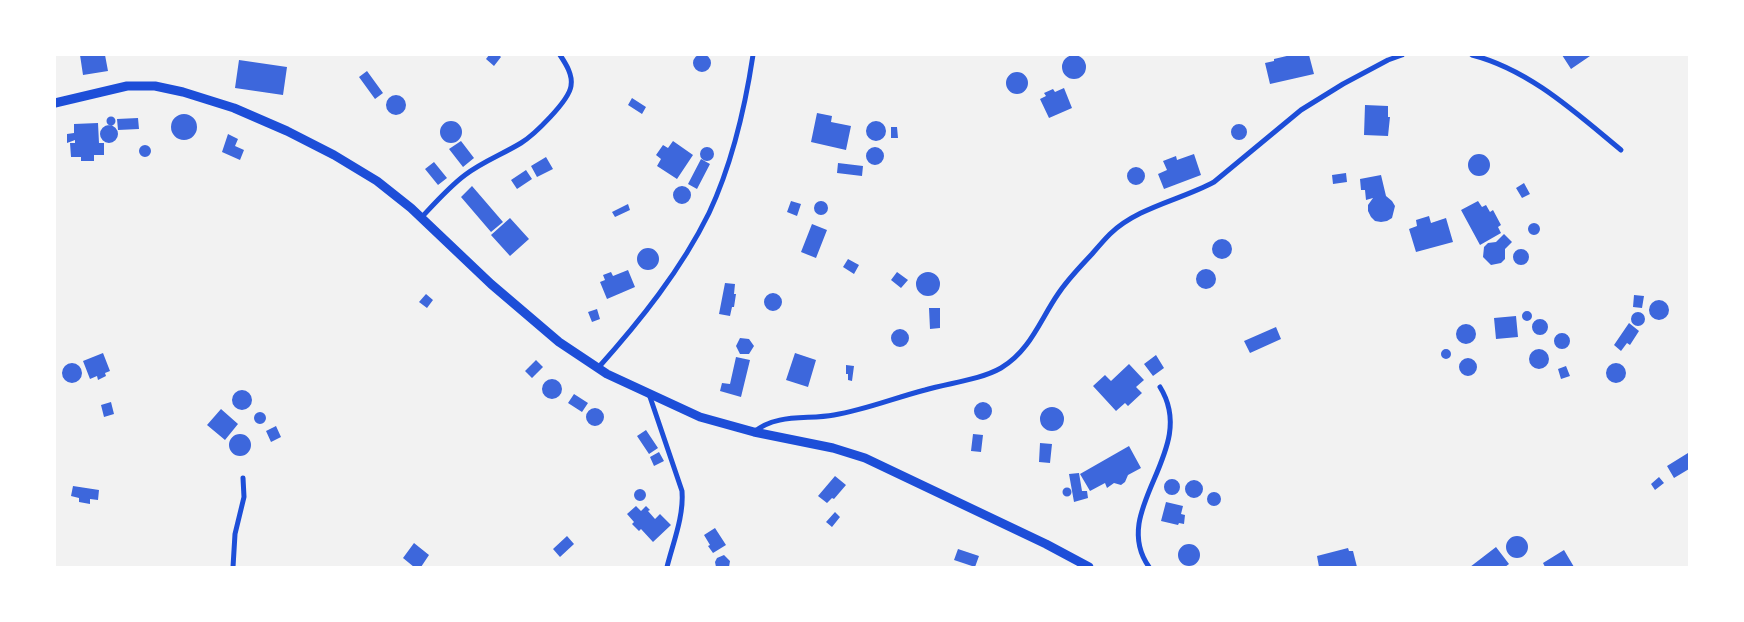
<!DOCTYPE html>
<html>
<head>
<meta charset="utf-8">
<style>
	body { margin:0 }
	#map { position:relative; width:1744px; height:622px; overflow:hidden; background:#f2f2f2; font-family:Roboto,sans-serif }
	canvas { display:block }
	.frame { position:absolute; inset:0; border:56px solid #fff; pointer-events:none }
</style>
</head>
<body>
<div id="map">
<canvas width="1744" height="622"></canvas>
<div class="frame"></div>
</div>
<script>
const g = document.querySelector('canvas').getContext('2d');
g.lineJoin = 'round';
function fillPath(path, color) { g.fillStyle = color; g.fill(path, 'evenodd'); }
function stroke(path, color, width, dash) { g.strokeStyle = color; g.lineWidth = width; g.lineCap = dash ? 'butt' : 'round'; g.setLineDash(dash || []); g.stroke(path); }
fillPath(new Path2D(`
	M693 63a9 9 0 1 1 18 0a9 9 0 1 1-18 0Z
	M1062 67a12 12 0 1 1 24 0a12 12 0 1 1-24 0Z
	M80,55H105L108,71L83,75Z
	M489,55H499L501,57L494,66L486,59Z
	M1291,55H1309L1314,74L1270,84L1265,63L1274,61V59Z
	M1562,55H1589L1590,56L1571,69Z
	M239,60L287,67L283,95L235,88Z
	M367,71L383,93L375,99L359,77Z
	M1006 83a11 11 0 1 1 22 0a11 11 0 1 1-22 0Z
	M1064,88L1072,108L1049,118L1040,99L1046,96L1044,93L1053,89L1055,92Z
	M386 105a10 10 0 1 1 20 0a10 10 0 1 1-20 0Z
	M632,98L646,107L642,114L628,105Z
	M1365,105L1388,106V117H1390L1388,136L1364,135Z
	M817,113L832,116L831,122L851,126L846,150L811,142Z
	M171 127a13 13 0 1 1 26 0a13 13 0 1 1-26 0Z
	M106.5 121a4.5 4.5 0 1 1 9 0a4.5 4.5 0 1 1-9 0Z
	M138,118L139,129L118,130L117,119Z
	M866 131a10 10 0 1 1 20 0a10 10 0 1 1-20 0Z
	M440 132a11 11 0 1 1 22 0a11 11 0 1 1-22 0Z
	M98,123L99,143H104V155H94V161H81V157H71L70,143H75V140L67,143V134L74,133V124Z
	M1231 132a8 8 0 1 1 16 0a8 8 0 1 1-16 0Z
	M100 134a9 9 0 1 1 18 0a9 9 0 1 1-18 0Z
	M891,127H897L898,138H891Z
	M228,134L238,139L235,146L244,150L240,160L222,152Z
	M461,141L474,158L463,167L449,149Z
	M673,141L693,155L677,179L657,166L661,159L656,155L663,145L668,148Z
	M139 151a6 6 0 1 1 12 0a6 6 0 1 1-12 0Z
	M866 156a9 9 0 1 1 18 0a9 9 0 1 1-18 0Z
	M700 154a7 7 0 1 1 14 0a7 7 0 1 1-14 0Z
	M1468 165a11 11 0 1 1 22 0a11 11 0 1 1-22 0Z
	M1194,154L1201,175L1164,189L1158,174L1167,170L1163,161L1176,156L1177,160Z
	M546,157L553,169L537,177L531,166Z
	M701,159L710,164L697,189L688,184Z
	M434,162L447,178L438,185L425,169Z
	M838,163L863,166L862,176L837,173Z
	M1127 176a9 9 0 1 1 18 0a9 9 0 1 1-18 0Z
	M526,170L532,179L517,189L511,180Z
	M1346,173L1347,182L1333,184L1332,175Z
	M1381,175L1386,196L1392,201L1395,206L1392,218L1387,221L1381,222L1375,221L1371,217L1368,211V205L1373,198L1366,200L1365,190H1361L1360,179Z
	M1524,183L1530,194L1522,198L1516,188Z
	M673 195a9 9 0 1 1 18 0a9 9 0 1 1-18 0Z
	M472,186L503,222L491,232L461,197Z
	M791,201L801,204L797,216L787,212Z
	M1478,201L1482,207L1486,205L1490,212L1493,210L1501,225L1498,227L1501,233L1480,245L1461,210Z
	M814 208a7 7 0 1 1 14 0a7 7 0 1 1-14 0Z
	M628,204L630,210L615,217L612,212Z
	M1429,216L1431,223L1446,218L1453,242L1416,252L1409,229L1417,226L1416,220Z
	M510,218L529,239L510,256L491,235Z
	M1528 229a6 6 0 1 1 12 0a6 6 0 1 1-12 0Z
	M812,224L827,230L816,258L801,252Z
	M1504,234L1512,242L1505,249V259L1501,263L1491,265L1483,257L1484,247L1488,243L1496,242Z
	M1212 249a10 10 0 1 1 20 0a10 10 0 1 1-20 0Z
	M637 259a11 11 0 1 1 22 0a11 11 0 1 1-22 0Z
	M1513 257a8 8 0 1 1 16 0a8 8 0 1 1-16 0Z
	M848,259L859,265L854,274L843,267Z
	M1196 279a10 10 0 1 1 20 0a10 10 0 1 1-20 0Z
	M628,270L635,287L607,299L600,282L605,280L603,275L611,272L613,276Z
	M897,272L908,280L901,288L891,280Z
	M916 284a12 12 0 1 1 24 0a12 12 0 1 1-24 0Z
	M725,283L735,284L734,294H736L734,307H732L730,316L719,314Z
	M764 302a9 9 0 1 1 18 0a9 9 0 1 1-18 0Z
	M426,294L433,300L427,308L419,302Z
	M1634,295L1644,296L1642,308L1633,307Z
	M1649 310a10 10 0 1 1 20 0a10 10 0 1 1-20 0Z
	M929,308H940V328L930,329Z
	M597,309L600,319L592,322L588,312Z
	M1522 316a5 5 0 1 1 10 0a5 5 0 1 1-10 0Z
	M1631 319a7 7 0 1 1 14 0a7 7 0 1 1-14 0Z
	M1516,316L1518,337L1496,339L1494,318Z
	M1532 327a8 8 0 1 1 16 0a8 8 0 1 1-16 0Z
	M1629,323L1639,331L1630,345L1627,343L1621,351L1614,345Z
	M1456 334a10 10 0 1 1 20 0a10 10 0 1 1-20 0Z
	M1276,327L1281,339L1250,353L1244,341Z
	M891 338a9 9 0 1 1 18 0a9 9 0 1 1-18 0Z
	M1554 341a8 8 0 1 1 16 0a8 8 0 1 1-16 0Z
	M740,338L749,339L754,346L749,354H740L736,346Z
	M1529 359a10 10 0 1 1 20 0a10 10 0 1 1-20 0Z
	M1441 354a5 5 0 1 1 10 0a5 5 0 1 1-10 0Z
	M103,353L110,371L105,373L106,376L98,380L97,376L90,379L83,361Z
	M795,353L816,360L808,387L786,380Z
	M1156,355L1164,368L1153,376L1144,364Z
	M736,357L750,360L741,397L720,391L722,383L730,384Z
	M1459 367a9 9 0 1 1 18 0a9 9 0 1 1-18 0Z
	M536,360L543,367L532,378L525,371Z
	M62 373a10 10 0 1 1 20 0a10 10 0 1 1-20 0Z
	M1606 373a10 10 0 1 1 20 0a10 10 0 1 1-20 0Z
	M1129,364L1144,380L1136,387L1142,393L1128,406L1125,403L1116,411L1093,386L1105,375L1111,381Z
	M846,365L854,366L852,381L848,380V374H846Z
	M1566,366L1570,376L1561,379L1558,369Z
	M542 389a10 10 0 1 1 20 0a10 10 0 1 1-20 0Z
	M232 400a10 10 0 1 1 20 0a10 10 0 1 1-20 0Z
	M574,394L588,403L582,412L568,403Z
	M974 411a9 9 0 1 1 18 0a9 9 0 1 1-18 0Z
	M111,402L114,414L104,417L101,405Z
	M1040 419a12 12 0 1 1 24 0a12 12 0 1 1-24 0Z
	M586 417a9 9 0 1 1 18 0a9 9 0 1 1-18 0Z
	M221,409L238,424L225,440L207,425Z
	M254 418a6 6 0 1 1 12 0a6 6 0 1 1-12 0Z
	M276,426L281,437L271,442L266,431Z
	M646,430L658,448L649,454L637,436Z
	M229 445a11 11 0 1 1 22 0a11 11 0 1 1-22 0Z
	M973,434L983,435L981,452L971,451Z
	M1040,443L1052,444L1050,463L1039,462Z
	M1129,446L1141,468L1128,475L1125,482L1121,485L1114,483L1107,488L1105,483L1090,491L1080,474Z
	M659,452L664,461L654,466L650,457Z
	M1688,453L1689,469L1674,478L1667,466Z
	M1079,473L1082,491H1087L1088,498L1074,502L1069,474Z
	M835,476L846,485L834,499L832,498L827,503L818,496Z
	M1659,477L1664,483L1655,490L1651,484Z
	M1164 487a8 8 0 1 1 16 0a8 8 0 1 1-16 0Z
	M1185 489a9 9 0 1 1 18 0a9 9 0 1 1-18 0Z
	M73,486L99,490L98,500L90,499V504L79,502V498L71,496Z
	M1062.5 492a4.5 4.5 0 1 1 9 0a4.5 4.5 0 1 1-9 0Z
	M634 495a6 6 0 1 1 12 0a6 6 0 1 1-12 0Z
	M1207 499a7 7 0 1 1 14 0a7 7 0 1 1-14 0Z
	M1166,502L1183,506L1181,514L1185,515L1184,524L1179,523L1178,525L1161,521Z
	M636,506L641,511L646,506L650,510L648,511L655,519L660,514L671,525L653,542L641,529L639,531L632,524L634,522L627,514Z
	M835,512L840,517L832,527L826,522Z
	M715,528L726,545L713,553L708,546L710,545L704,535Z
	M1506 547a11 11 0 1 1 22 0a11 11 0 1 1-22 0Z
	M567,536L574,544L560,557L553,549Z
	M414,543L429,555L421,567H414L403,558Z
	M1178 555a11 11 0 1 1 22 0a11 11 0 1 1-22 0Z
	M1496,547L1509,564L1505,567H1470Z
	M1348,548L1349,551H1353L1357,567H1319L1317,556Z
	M958,549L979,556L975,567L954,560Z
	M1564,550L1574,567H1545L1543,563Z
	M724,555L730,561L729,567H716L715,562L717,558Z`), '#3d67dc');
stroke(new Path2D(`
	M1472,55C1530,70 1576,113 1621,150
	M421,218C435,203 449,187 465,175C482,162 503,154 521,143C534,135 569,101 571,86C573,75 566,64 560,55
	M598,368C640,321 681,270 709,213C732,164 745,108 753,55
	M649,394L682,491C684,516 673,543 667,567
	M754,432C777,413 807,420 834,415C865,410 894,398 925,390C948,383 980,380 1001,368C1030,351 1040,320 1058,294C1068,279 1080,267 1092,254C1098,247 1104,240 1110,234C1138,207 1181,200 1214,182L1301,110L1343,84L1388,60L1402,55
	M233,567L235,534L244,497L243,478
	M1149,567C1108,509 1200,451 1160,387`), '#1d4ed8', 5);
stroke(new Path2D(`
	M55,103L127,86H155L183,92L234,108L287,131L334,155L377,181L411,208L491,284L559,342L607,374L700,417L754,432L833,448L865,458L1046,544L1089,567`), '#1d4ed8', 9);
</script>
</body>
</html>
